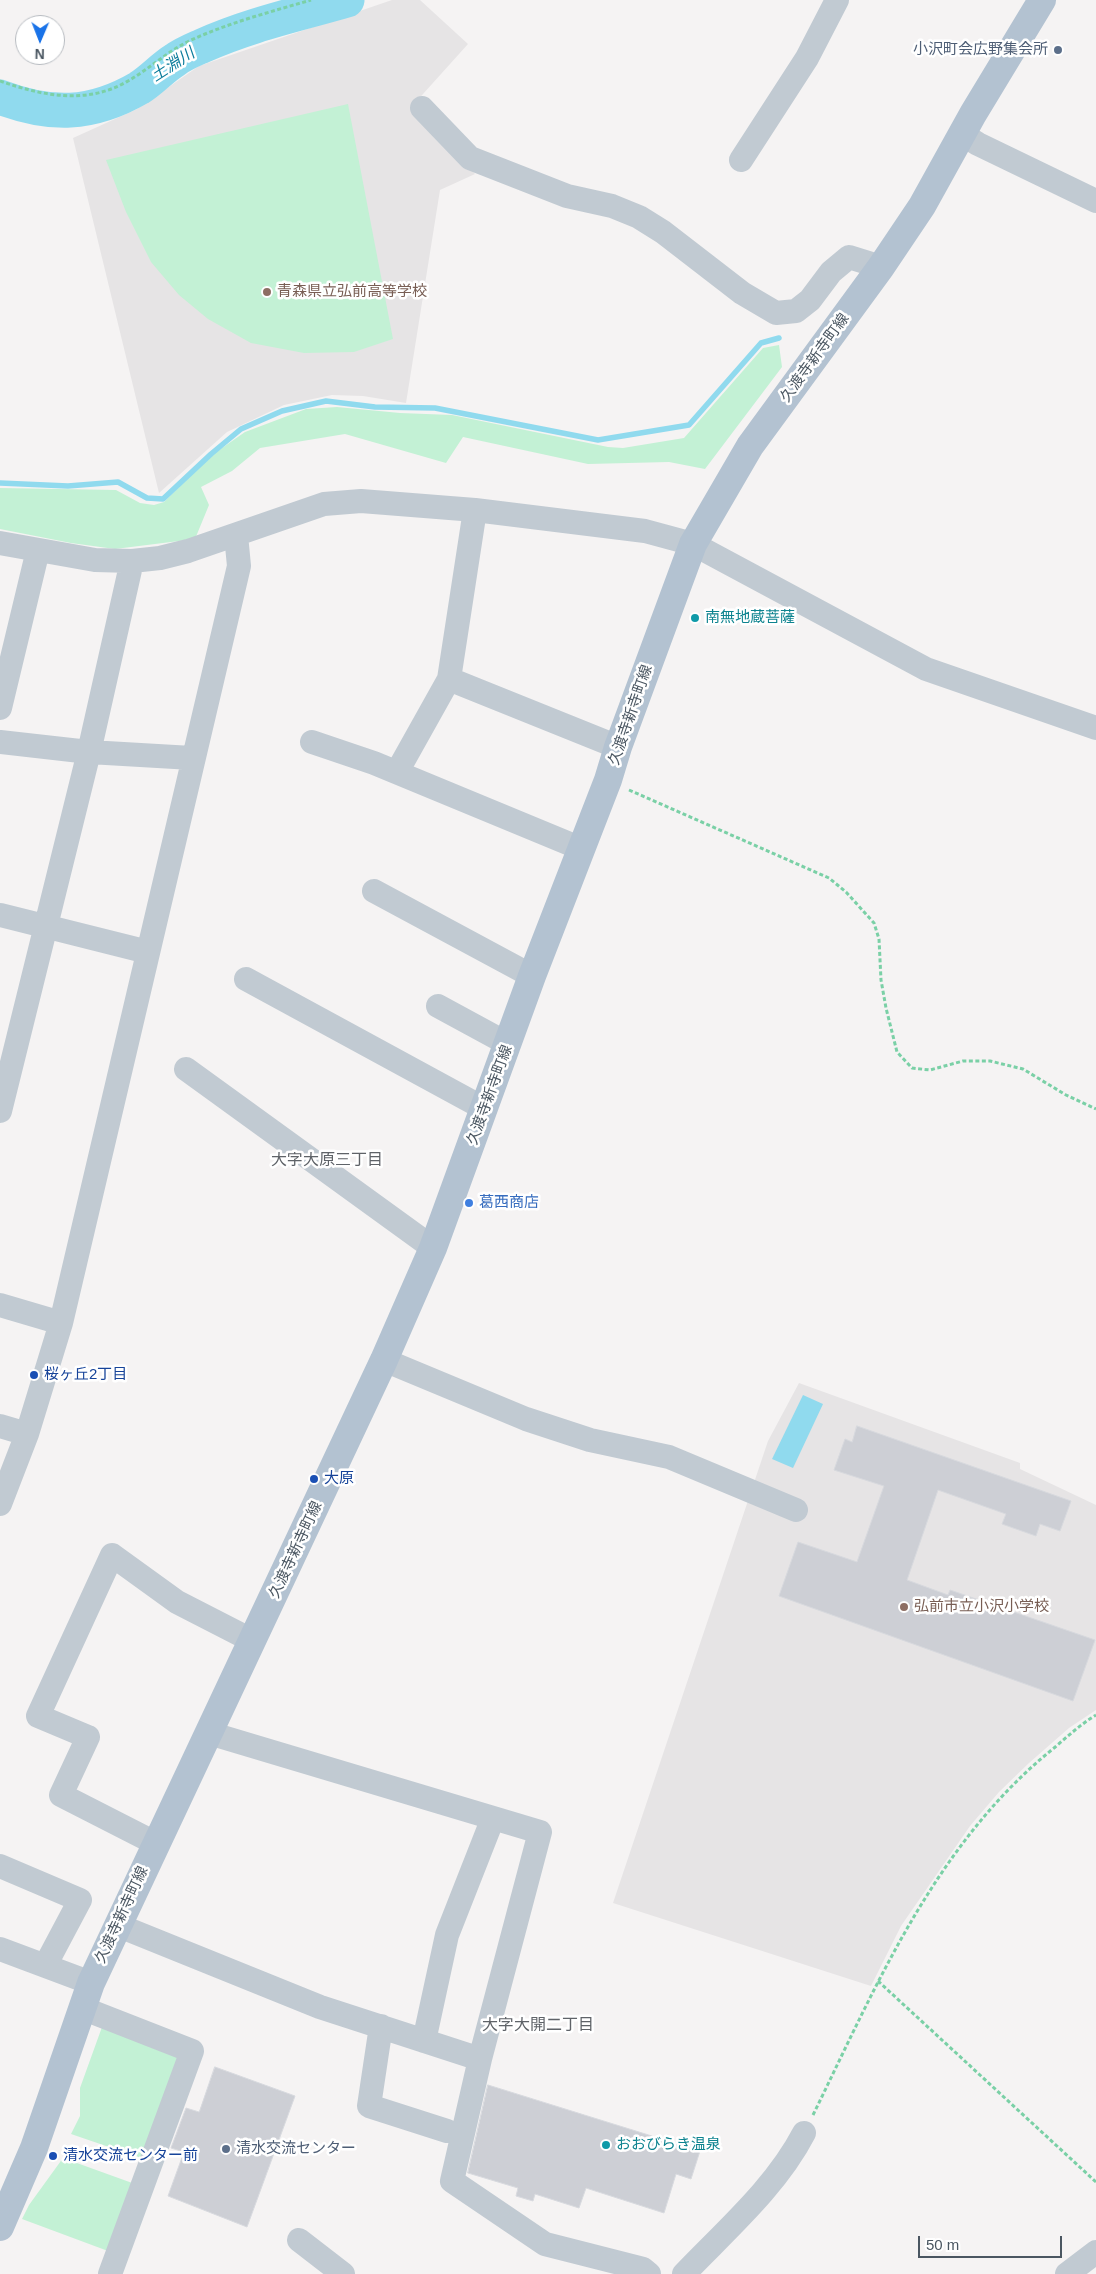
<!DOCTYPE html>
<html>
<head>
<meta charset="utf-8">
<style>
	body { margin:0 }
	#map { position:relative; width:1096px; height:2274px; overflow:hidden; background:#f5f3f3; font-family:Arial,sans-serif }
	canvas { display:block }
	.north { position:absolute; left:15px; top:15px; width:50px; height:50px; box-sizing:border-box; background:#fff; border:1px solid #b7bbc0; border-radius:50%; rotate:181deg; font-size:14px; font-weight:700; line-height:20px; text-align:center; color:#4a5661 }
	.north::after { content:''; display:block; margin:auto; width:18px; height:22px; background:#1a73e8; clip-path:polygon(50% 0,100% 100%,50% 72%,0 100%) }
	.scale { position:absolute; left:918px; top:2236px; width:144px; height:22px; box-sizing:border-box; border:2px solid #4a5661; border-top:0; padding-left:6px; font-size:15px; line-height:18px; white-space:nowrap; color:#4a5661; -webkit-text-stroke:4px #fff; paint-order:stroke }
</style>
</head>
<body>
<div id="map">
<canvas width="1096" height="2274"></canvas>
<div class="north">N</div>
<div class="scale">50 m</div>
</div>
<script>
const g = document.querySelector('canvas').getContext('2d');
g.lineJoin = 'round';
function fillPath(path, color) { g.fillStyle = color; g.fill(path, 'evenodd'); }
function stroke(path, color, width, dash) { g.strokeStyle = color; g.lineWidth = width; g.lineCap = dash ? 'butt' : 'round'; g.setLineDash(dash || []); g.stroke(path); }
function write(font, color, halo, rows, align = 'center') {
  g.font = font + ' Arial,"Noto Sans JP",sans-serif'; g.lineWidth = 5; g.setLineDash([]); g.textBaseline = 'middle'; g.strokeStyle = halo; g.fillStyle = color; for (const [text, x, y, turn = 0] of rows) {
    g.save(); g.translate(x, y); g.rotate((+turn || 0) * Math.PI / 180); g.textAlign = isNaN(turn) ? turn : align; if (halo) g.strokeText(text, 0, 0); g.fillText(text, 0, 0); g.restore();
  }
}
fillPath(new Path2D(`
	M392,0H420L468,44L414,104L475,174L440,190L406,403L363,396L332,395L284,405L227,432L159,493L73,138L137,109L199,66Z
	M799,1383L1020,1463V1469L1096,1505V1710L1069,1728L1029,1763L999,1792L970,1826L901,1926L871,1986L613,1903L768,1441Z`), '#e6e4e5');
fillPath(new Path2D(`
	M348,104L393,339L354,352L304,353L251,343L208,319L179,295L151,262L126,212L106,160Z
	M779,345L782,367L705,469L669,462L588,464L463,437L446,463L345,434L260,448L232,471L201,487L209,505L195,539L115,549L71,543L0,529V488L116,490L140,503L154,505L164,502L212,455L245,432L306,409L337,407L400,413L452,415L608,447L623,448L684,438L763,348Z
	M102,2027L179,2054L144,2159L71,2134L80,2116V2088Z
	M63,2158L135,2184L108,2251L22,2219L29,2205Z`), '#c3f1d5');
fillPath(new Path2D(`
	M803,1395L823,1404L793,1468L772,1459Z`), '#90daee');
stroke(new Path2D(`
	M0,483L68,486L118,482L147,498L163,499L211,454L241,429L282,411L326,401L375,407L435,408L598,440L689,425L761,343L779,338`), '#90daee', 5.5);
stroke(new Path2D(`
	M0,97C50,116 91,116 139,88C152,80 162,68 175,60C183,54 193,50 202,46C248,25 299,14 347,0`), '#90daee', 35);
const building = new Path2D(`
	M857,1426L1071,1501L1060,1531L1040,1524L1036,1536L1002,1524L1006,1514L938,1490L907,1580L948,1595L950,1590L1095,1640L1073,1701L779,1596L798,1542L857,1562L884,1486L834,1470L845,1439L852,1442Z
	M215,2067L295,2096L247,2227L168,2196L184,2152L171,2148L186,2108L199,2112Z
	M488,2085L700,2151L691,2179L676,2174L664,2213L586,2188L579,2208L535,2194L533,2201L516,2196L518,2188L468,2173Z`);
fillPath(building, '#cdcfd5');
stroke(building, '#d7d9de', 1);
stroke(new Path2D(`
	M0,81C43,96 87,105 128,81C149,69 167,52 189,41C228,23 270,12 311,0
	M629,790L829,878L846,892L874,923L879,939L881,980L886,1008L897,1052L912,1068L930,1070L963,1061H990L1023,1069L1066,1095L1096,1109
	M878,1981L1096,2182
	M813,2115C878,1982 936,1843 1054,1748C1068,1736 1081,1724 1096,1715`), '#7ad0a6', 3, [4, 2.5]);
stroke(new Path2D(`
	M422,108L470,158L567,196L612,206L639,217L663,232L742,293L776,313L796,311L810,300L831,272L849,257L881,267
	M962,134L978,144L1096,201
	M741,160L807,58L837,0
	M475,510L449,679L618,747
	M0,543L95,560L132,561L160,558L188,551L324,504L361,501L475,510L645,531L693,544L926,669L1096,728
	M0,708L38,550
	M0,742L89,752L192,758
	M312,742L374,763L582,849
	M397,772L449,679
	M374,891L532,976
	M0,915L148,952
	M246,979L485,1109
	M438,1006L508,1044
	M186,1069L433,1248
	M0,1111L89,752L132,561
	M0,1305L61,1323
	M384,1360L526,1419L590,1440L669,1457L796,1510
	M0,1426L27,1434
	M0,1504L27,1434L61,1323L239,566L236,535
	M155,1843L61,1795L88,1737L38,1716L112,1555L177,1602L253,1641
	M0,1866L80,1900L45,1966
	M117,1925L320,2007L480,2059L540,1832L209,1733
	M0,1949L91,1983
	M82,2008L192,2051L110,2274
	M381,2026L369,2106L447,2131
	M424,2041L447,1935L493,1818
	M480,2059L452,2181L545,2244L643,2269L649,2274
	M299,2240L343,2274
	M684,2274C726,2230 776,2187 804,2133
	M1067,2274L1096,2252`), '#c1cad2', 24);
stroke(new Path2D(`
	M0,2227L34,2148L91,1983L384,1360L433,1248L532,976L608,780L618,747L693,544L750,446L881,267L922,206L973,114L1042,0`), '#b3c2d1', 28);
for (const [x, y, r, color] of [
	[1058,50,5,"#5c6f8a"],
	[267,292,5,"#8d6e63"],
	[695,618,5,"#0f9aa8"],
	[469,1203,5,"#3f7fe0"],
	[34,1375,5,"#1a4fb4"],
	[314,1479,5,"#1a4fb4"],
	[904,1607,5,"#8d6e63"],
	[606,2145,5,"#0f9aa8"],
	[226,2149,5,"#5c6f8a"],
	[53,2156,5,"#1a4fb4"]
]) { const dot = new Path2D(); dot.arc(x, y, r, 0, 2 * Math.PI); g.fillStyle = color; g.fill(dot); stroke(dot, '#fff', 2); }
write('15px', '#4e5e75', '#fff', [
	["小沢町会広野集会所",1048,50],
	["清水交流センター",236,2149,"left"]
], 'right');
write('15px', '#785e54', '#fff', [
	["青森県立弘前高等学校",277,292],
	["弘前市立小沢小学校",914,1607]
], 'left');
write('15px', '#4a5661', '#fff', [
	["久渡寺新寺町線",815,358,-54],
	["久渡寺新寺町線",631,715,-71],
	["久渡寺新寺町線",490,1095,-70],
	["久渡寺新寺町線",296,1550,-65],
	["久渡寺新寺町線",122,1915,-65]
]);
write('15px', '#0d838f', '#fff', [
	["南無地蔵菩薩",705,618],
	["おおびらき温泉",616,2145]
], 'left');
write('15px', '#366cbe', '#fff', [
	["葛西商店",479,1203]
], 'left');
write('15px', '#164399', '#fff', [
	["桜ヶ丘2丁目",44,1375],
	["大原",324,1479],
	["清水交流センター前",63,2156]
], 'left');
write('italic 16px', '#0c7c9b', '#fff', [
	["土淵川",173,65,-33]
]);
write('16px', '#5f6368', '#fff', [
	["大字大原三丁目",327,1161],
	["大字大開二丁目",538,2026]
]);
</script>
</body>
</html>
